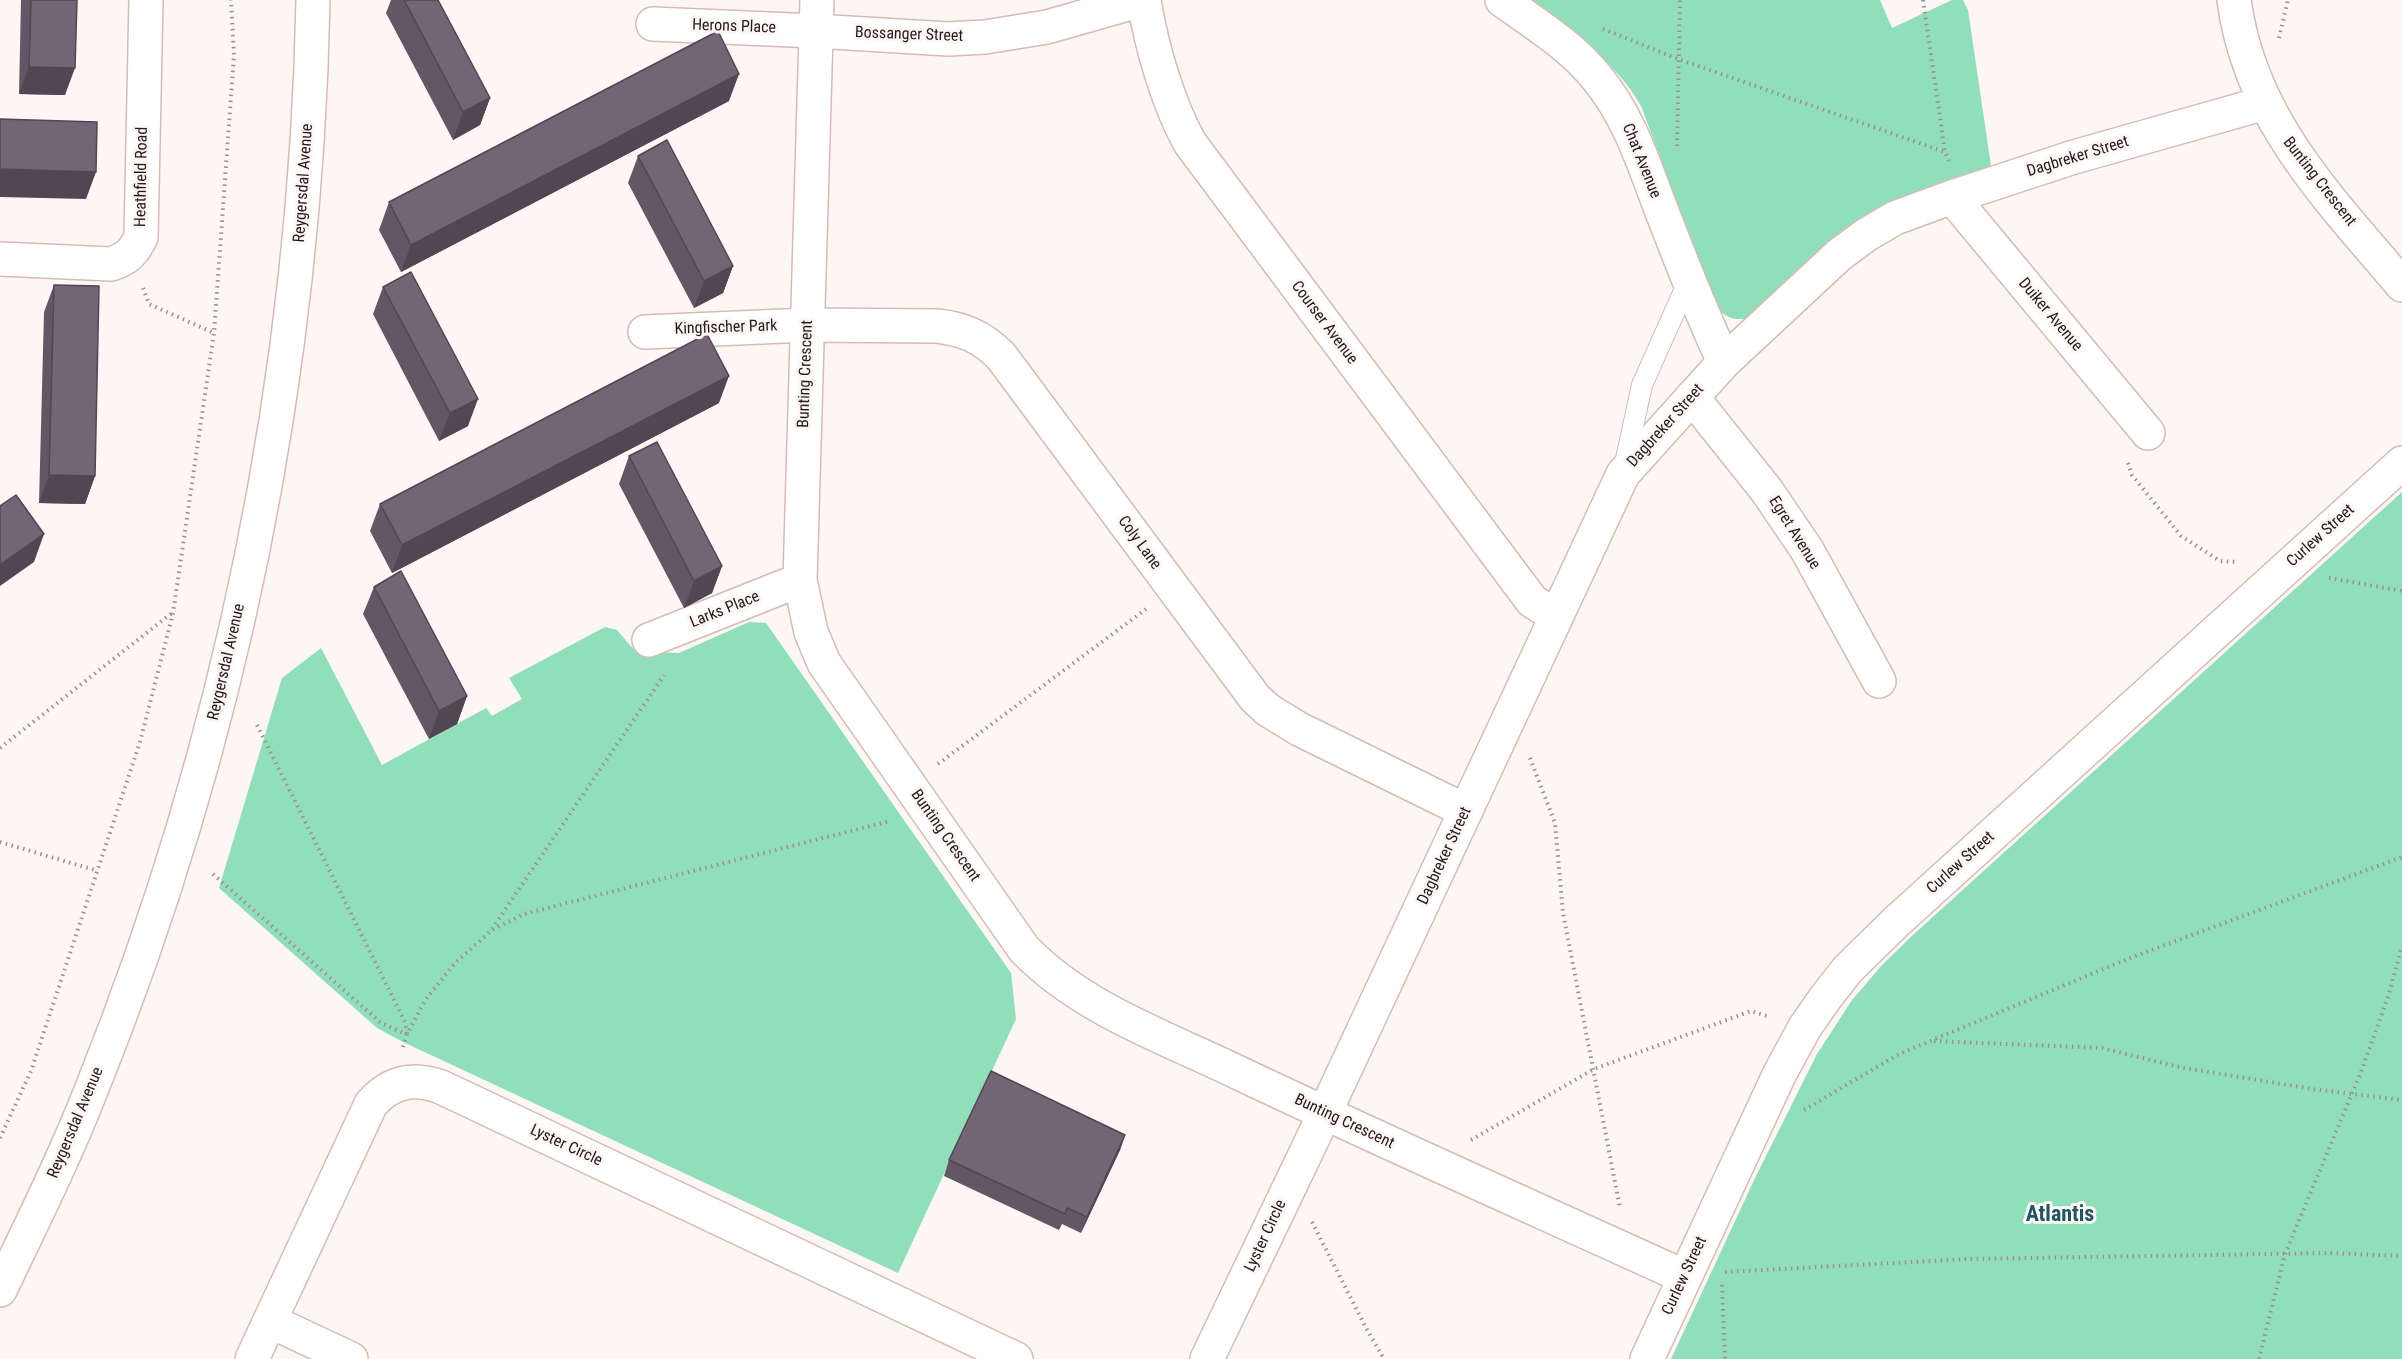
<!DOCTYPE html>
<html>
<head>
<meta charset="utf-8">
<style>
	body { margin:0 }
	canvas { display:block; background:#fcf6f4 }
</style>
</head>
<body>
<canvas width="2402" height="1359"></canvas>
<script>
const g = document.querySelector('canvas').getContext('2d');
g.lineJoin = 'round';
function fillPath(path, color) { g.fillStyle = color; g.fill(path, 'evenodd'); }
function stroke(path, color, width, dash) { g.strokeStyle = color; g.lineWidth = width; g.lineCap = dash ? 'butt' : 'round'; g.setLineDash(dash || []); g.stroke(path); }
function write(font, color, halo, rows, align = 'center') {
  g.font = font + ' "Roboto Condensed",sans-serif'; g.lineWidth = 6; g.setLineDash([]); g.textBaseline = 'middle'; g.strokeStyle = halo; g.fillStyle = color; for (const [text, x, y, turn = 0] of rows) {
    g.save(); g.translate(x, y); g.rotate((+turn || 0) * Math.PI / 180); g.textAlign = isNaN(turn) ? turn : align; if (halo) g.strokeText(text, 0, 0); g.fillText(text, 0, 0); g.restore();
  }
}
fillPath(new Path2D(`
	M1526,0H1880L1892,28L1952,0H1963L1968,10L1991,166C1947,182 1899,194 1859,220C1818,246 1784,285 1749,318C1735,321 1726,318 1716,307L1641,106C1615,59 1568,32 1526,0Z
	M2402,492V1359H1671L1756,1176L1817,1054L1852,1000L1882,965L1914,934Z
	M749,622L766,623L1011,973L1016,1019L898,1273L403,1042L377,1028L219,888L282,678L321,648L382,765L486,708L492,716L522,699L509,678L605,627L617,630L635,651L679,653Z`), '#91debb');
const service = new Path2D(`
	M1624,468L1642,385L1688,282`);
const minor = new Path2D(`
	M817,0L800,580L811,632L824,663L1024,949C1082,1009 1165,1037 1239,1073C1387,1143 1536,1209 1685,1277
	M1144,0C1151,45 1168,104 1190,143L1532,601L1556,616
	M1502,0C1535,24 1572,46 1597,78C1632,120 1646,172 1666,222C1684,269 1703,316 1724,362
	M2234,0C2250,120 2328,197 2402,285
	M653,24L816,31L948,39L985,37L1047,27L1142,0
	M1952,197L2148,433
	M0,259L111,264C127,259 134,252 141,237L146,0
	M645,332L807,325L937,326C964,329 982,337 1001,356L1255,698L1268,710L1299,729L1466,811
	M1692,397L1767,491L1807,550L1879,681
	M649,640L800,580
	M270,1321L351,1359
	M252,1359L371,1104C391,1081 413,1077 441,1087L1016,1359
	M1207,1359L1313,1138L1623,474L1724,362L1839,255L1866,235L1895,218L1952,197L2074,157L2265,103
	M1647,1359L1780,1073L1805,1027L1826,997L1848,969L1896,922L2402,463`);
const secondary = new Path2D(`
	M0,1290C32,1223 65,1157 92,1088C231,743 306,372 313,0`);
stroke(service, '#d5bcb3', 22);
stroke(minor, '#d5bcb3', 36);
stroke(secondary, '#d5bcb3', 36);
stroke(new Path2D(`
	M1923,0L1945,152
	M1603,29L1678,59L1945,152L1949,161
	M2279,38L2288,0
	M1677,146L1680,0
	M143,288L149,304L214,333
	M2128,463L2132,475L2181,536L2220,561L2237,562
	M2329,578L2402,591
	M257,725L405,1022L407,1034
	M0,748L172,613
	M1530,758L1555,823L1563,913L1620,1208
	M938,764L1146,609
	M0,842L98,871
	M213,874L381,1023L406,1034
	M492,929L664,675
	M1934,1041L2102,1048L2179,1067L2312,1089L2402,1100
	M403,1047L407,1034L426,999L456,962L492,930L524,914L890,821
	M1804,1110L1899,1054L2130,958L2402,857
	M0,1138L31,1071L140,742L173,613L214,333L234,55L231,0
	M1471,1140L1594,1069L1751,1011L1770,1017
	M1312,1222L1365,1326L1384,1359
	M1725,1272L1968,1259L2329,1253L2402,1256
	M1722,1285L1725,1359
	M2259,1359L2285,1254L2361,1072L2388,997L2402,946`), '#98918e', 4, [1.5, 4.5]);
stroke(service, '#fff', 20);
stroke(minor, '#fff', 33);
stroke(secondary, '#fff', 33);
fillPath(new Path2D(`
	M21,0H77L65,95L19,94Z
	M391,0H438L490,98L480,125L453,140L386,13Z
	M729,101L401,272L379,230L389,202Z
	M638,156L733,266L723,293L694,308L628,183Z
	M54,285L95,476L85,504L39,503L44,312Z
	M383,287L468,426L439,441L373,314Z
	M719,403L392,573L370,531L380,504Z
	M629,456L722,566L712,593L684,608L619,484Z
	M374,587L467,696L457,724L429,739L363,614Z
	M1125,1135L1120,1150L1081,1233L1062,1224L1059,1230L944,1176L949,1160Z`), '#635765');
fillPath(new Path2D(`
	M29,67L75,68L65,95L19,94Z
	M739,74L729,101L401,272L411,245Z
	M490,98L480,125L453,140L463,112Z
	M0,169L96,172L86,199L0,197Z
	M733,266L723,293L694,308L704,281Z
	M729,376L719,403L392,573L402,545Z
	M478,399L468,426L439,441L450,413Z
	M49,475L95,476L85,504L39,503Z
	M44,534L34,562L0,586V565Z
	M722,566L712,593L684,608L694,581Z
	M467,696L457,724L429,739L439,711Z
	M1125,1135L1120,1150L1081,1233L1087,1217Z`), '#504753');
const building = new Path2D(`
	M31,0H77L75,68L29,67Z
	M404,0H438L490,98L463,112Z
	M718,31L739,74L411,245L389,202Z
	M0,119L97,122L96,172L0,169Z
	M667,140L733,266L704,281L638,156Z
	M411,272L478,399L450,413L383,287Z
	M54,285L99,286L95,476L49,475Z
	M707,334L729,376L402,545L380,504Z
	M657,442L722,566L694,581L629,456Z
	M16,495L44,534L0,565V506Z
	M401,571L467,696L439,711L374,587Z
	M991,1071L1125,1135L1087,1217L1067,1208L1065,1214L949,1160Z`);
fillPath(building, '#736576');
stroke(building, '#504753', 1.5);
write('16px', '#231b17', '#fcf6f4', [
	["Herons Place",734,27,2],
	["Bossanger Street",909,35,2],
	["Dagbreker Street",2078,157,-17],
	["Chat Avenue",1641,161,68],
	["Heathfield Road",142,177,-89],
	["Bunting Crescent",2319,182,52],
	["Reygersdal Avenue",304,183,-86],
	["Duiker Avenue",2050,315,50],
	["Courser Avenue",1324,323,53],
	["Kingfischer Park",726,328,-2],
	["Bunting Crescent",806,374,-88],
	["Dagbreker Street",1666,426,-48],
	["Egret Avenue",1794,533,58],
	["Curlew Street",2321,536,-42],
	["Coly Lane",1139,543,54],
	["Larks Place",725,610,-22],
	["Reygersdal Avenue",227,662,-77],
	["Bunting Crescent",945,836,55],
	["Dagbreker Street",1445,856,-65],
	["Curlew Street",1961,863,-42],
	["Bunting Crescent",1344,1122,25],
	["Reygersdal Avenue",76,1123,-67],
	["Lyster Circle",566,1146,25],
	["Lyster Circle",1266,1236,-65],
	["Curlew Street",1685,1276,-65]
]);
write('bold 22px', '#1d5660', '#fcf6f4', [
	["Atlantis",2060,1215]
]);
</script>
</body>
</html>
